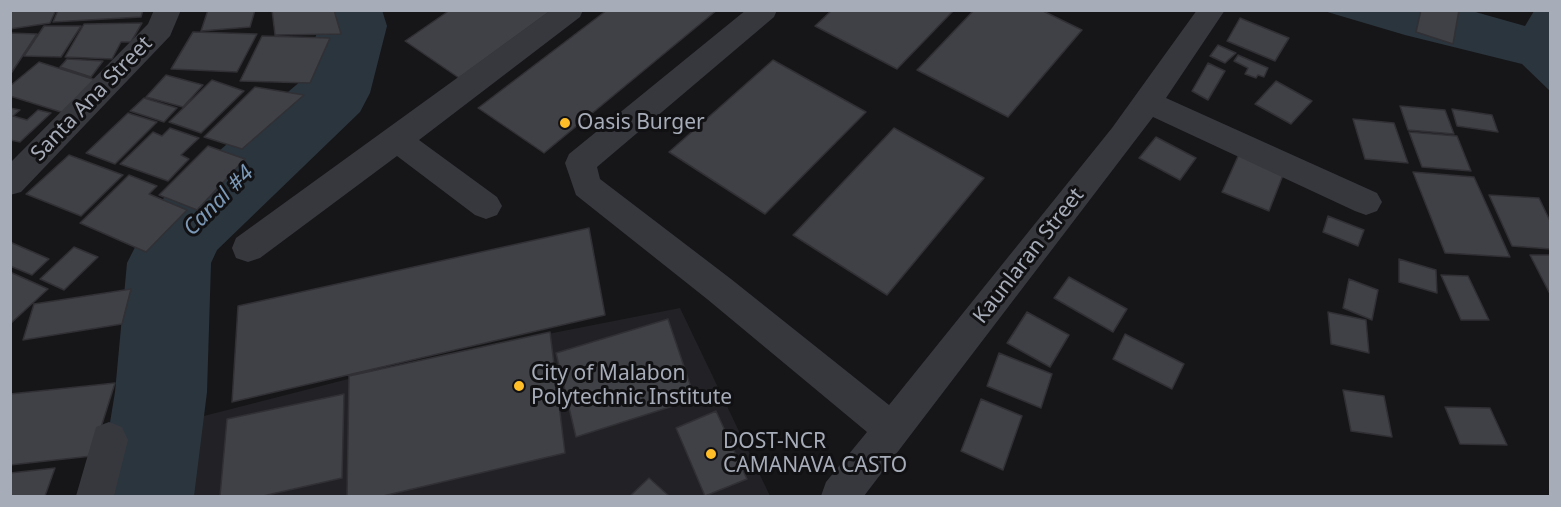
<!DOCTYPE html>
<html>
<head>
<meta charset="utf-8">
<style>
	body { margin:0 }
	#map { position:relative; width:1561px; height:507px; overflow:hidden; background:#161618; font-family:"Noto Sans",sans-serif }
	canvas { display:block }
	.frame { position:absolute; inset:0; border:12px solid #a7acb9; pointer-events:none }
</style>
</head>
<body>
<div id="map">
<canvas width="1561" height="507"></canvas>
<div class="frame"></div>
</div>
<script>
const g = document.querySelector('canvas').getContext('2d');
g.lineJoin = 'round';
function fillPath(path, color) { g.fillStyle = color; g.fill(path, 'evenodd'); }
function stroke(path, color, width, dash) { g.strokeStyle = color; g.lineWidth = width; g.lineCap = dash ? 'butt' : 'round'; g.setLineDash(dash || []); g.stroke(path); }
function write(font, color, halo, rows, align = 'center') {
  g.font = font + ' "Noto Sans",sans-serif'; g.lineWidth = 6; g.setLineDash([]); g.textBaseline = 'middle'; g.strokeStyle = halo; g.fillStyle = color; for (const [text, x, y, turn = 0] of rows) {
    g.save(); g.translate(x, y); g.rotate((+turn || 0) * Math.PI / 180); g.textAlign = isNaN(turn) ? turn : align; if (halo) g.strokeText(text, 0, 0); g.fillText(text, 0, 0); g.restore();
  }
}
fillPath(new Path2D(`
	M680,308L770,496H186L196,418L446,354Z`), '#222226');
fillPath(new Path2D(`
	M1324,11H1472L1525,26L1534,11H1550V91L1522,64L1405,35Z`), '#2b353e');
fillPath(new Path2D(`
	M314,10H382L387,26L370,93L360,112L217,250L211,263L207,392L194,496H98L115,392L127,263L157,204L302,80L319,26Z`), '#2b353e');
const building = new Path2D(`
	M10,10H56L50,23L10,29Z
	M58,10H143L141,17L53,22Z
	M208,10H255L250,27L201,31Z
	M272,10H334L341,34L275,35Z
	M450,10H552L459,78L405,41Z
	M607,10H717L544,153L478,108Z
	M832,10H954L897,69L815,26Z
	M974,10H1041L1082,30L1008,117L917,70Z
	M1421,10H1459L1453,44L1416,32Z
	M1240,18L1289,38L1275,61L1227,41Z
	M142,23L131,42H121L112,59L65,57L84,24Z
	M44,26H81L61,57L24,56Z
	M193,32L257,34L237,72L171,69Z
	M10,33L37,34L10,75Z
	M262,36L330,38L310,83L240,81Z
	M1218,45L1236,53L1225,63L1210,56Z
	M1238,55L1268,68L1264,77L1258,75L1256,78L1245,74L1248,68L1234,61Z
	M67,59L103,61L91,77L60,67Z
	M773,60L866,112L765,214L669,152Z
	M39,62L99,81L64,113L10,96V86Z
	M1208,63L1225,71L1208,100L1192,91Z
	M166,75L203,85L183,107L146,97Z
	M212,80L244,91L201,133L169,122Z
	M1276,81L1312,101L1291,124L1255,104Z
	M255,87L304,95L242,149L204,137Z
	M144,98L177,108L164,122L130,111Z
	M1400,106L1445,110L1454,134L1408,130Z
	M10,108L20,110L13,116L27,120L38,110L51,113L20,142L10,140Z
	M1452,109L1492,115L1498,132L1457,126Z
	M128,113L157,122L115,164L86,153Z
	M1353,119L1394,123L1408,163L1365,159Z
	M170,128L199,138L181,155L189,159L168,181L120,164L153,132L162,136Z
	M894,128L984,178L887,295L793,235Z
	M1409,132L1457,136L1471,171L1422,167Z
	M1156,137L1196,158L1180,180L1139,158Z
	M208,146L245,159L197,210L159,195Z
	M1240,152L1285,170L1269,211L1222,192Z
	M69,155L123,175L81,216L26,194Z
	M1413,172L1474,177L1510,257L1445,253Z
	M129,175L157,186L149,194L187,210L146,252L80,223Z
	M1489,195L1539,198L1550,221V249L1512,246Z
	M1328,216L1364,230L1358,246L1323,232Z
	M589,228L605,315L232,402L238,306Z
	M10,242L49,259L32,275L10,266Z
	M74,247L98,257L64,290L40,279Z
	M1530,255H1550V294Z
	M1399,259L1436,270L1437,293L1399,282Z
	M10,272L48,289L10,324Z
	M1441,275L1468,276L1489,320H1461Z
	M1069,277L1127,309L1113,332L1054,298Z
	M1349,279L1378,290L1372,320L1343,308Z
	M131,289L122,324L23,340L34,304Z
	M1027,312L1069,335L1050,367L1007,343Z
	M1328,312L1366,320L1369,353L1331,344Z
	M668,319L695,399L576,437L556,353Z
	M550,332L565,453L383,496H347L349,376Z
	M1125,334L1184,364L1172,389L1113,359Z
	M999,353L1052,374L1041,408L987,386Z
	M115,383L92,456L10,465V394Z
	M1343,390L1384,396L1392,437L1351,431Z
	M344,394L342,478L263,496H220L227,419Z
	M981,399L1022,416L1003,470L961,451Z
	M1445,407L1490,408L1507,445L1460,444Z
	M716,411L747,479L705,496L676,428Z
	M55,468L45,496H10V473Z
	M649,478L669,496H630Z`);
fillPath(building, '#404146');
stroke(building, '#303035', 1.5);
fillPath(new Path2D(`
	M154,10H181L170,36L21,192L10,195V163L148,24Z
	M551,10H583L580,17L419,140L497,197L502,206L497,215L486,219L475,215L397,156L260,258L248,262L236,258L232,248L236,238Z
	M746,10H777L774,17L597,167L600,179L731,279L889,405L1112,128L1197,10H1225L1166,98L1377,193L1382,202L1377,211L1366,215L1355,211L1153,117L864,496H821L826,482L867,432L707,299L576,195L565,163L569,154Z
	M109,422L122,427L128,440L114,496H76L96,427Z`), '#37383e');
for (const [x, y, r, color] of [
	[565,123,6,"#ffbe28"],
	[519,386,6,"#ffbe28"],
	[711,454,6,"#ffbe28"]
]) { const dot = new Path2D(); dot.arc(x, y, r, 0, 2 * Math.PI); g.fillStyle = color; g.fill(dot); stroke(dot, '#111113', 2); }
write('21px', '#a7acb9', '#111113', [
	["Santa Ana Street",92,99,-46],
	["Kaunlaran Street",1029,256,-52]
]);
write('21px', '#a7acb9', '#111113', [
	["Oasis Burger",577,123],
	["City of Malabon",531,374],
	["Polytechnic Institute",531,398],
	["DOST-NCR",723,442],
	["CAMANAVA CASTO",723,466]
], 'left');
write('italic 22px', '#7c99b7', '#111113', [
	["Canal #4",219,201,-45]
]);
</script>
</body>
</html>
